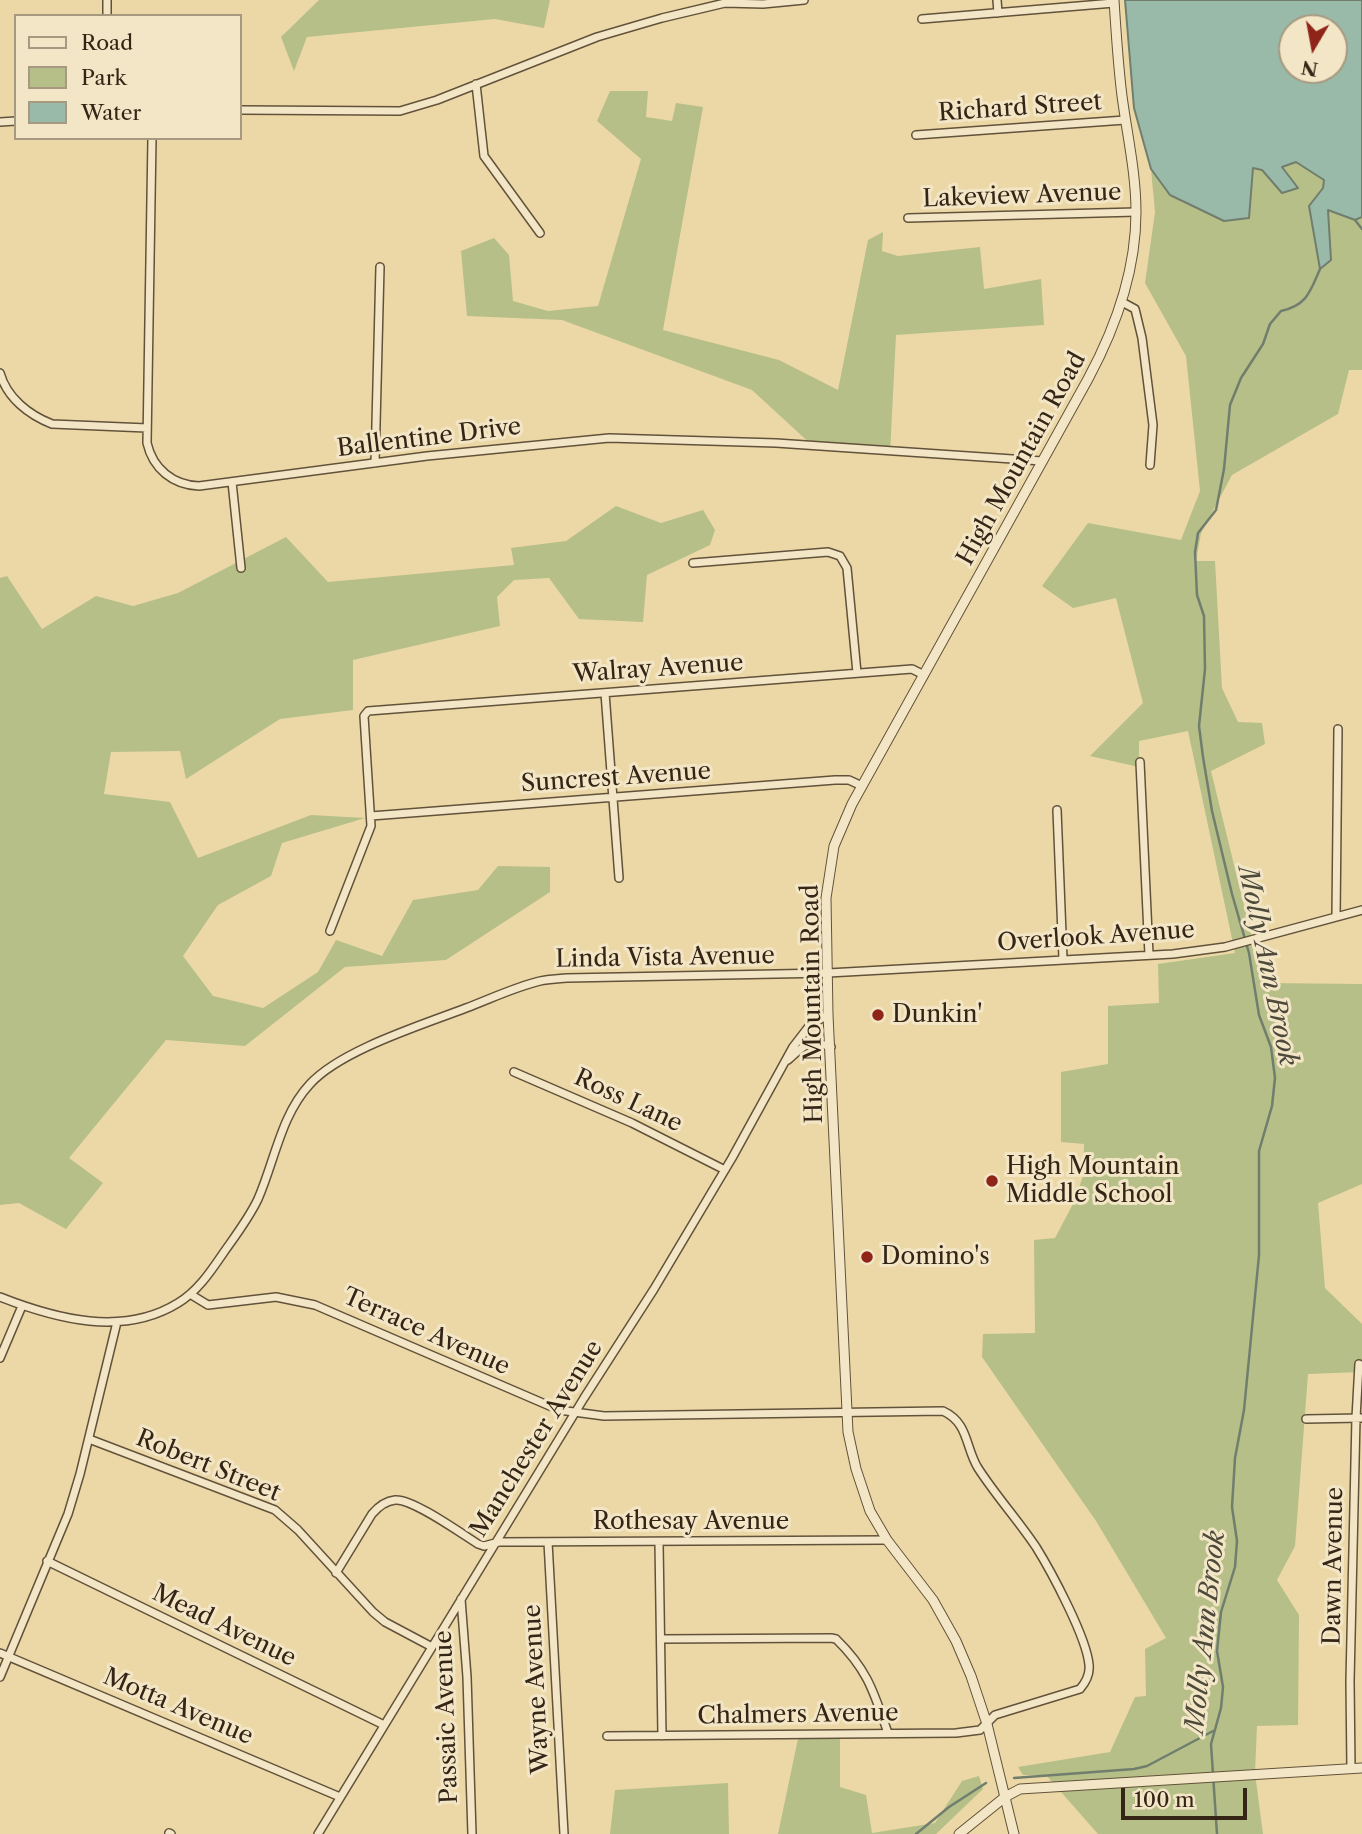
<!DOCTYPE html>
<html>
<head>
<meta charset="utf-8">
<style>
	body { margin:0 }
	#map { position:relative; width:1362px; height:1834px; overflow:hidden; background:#ecd8a7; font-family:"Libre Caslon Text",serif }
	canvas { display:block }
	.legend { position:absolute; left:14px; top:14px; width:228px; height:126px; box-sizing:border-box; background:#f3e6c6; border:2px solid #a79980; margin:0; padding:9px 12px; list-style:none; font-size:21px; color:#342516 }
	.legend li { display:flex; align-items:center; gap:14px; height:35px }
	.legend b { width:35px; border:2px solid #a79980 }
	.north { position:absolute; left:1278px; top:14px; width:70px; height:70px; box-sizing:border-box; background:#f3e6c6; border:2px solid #a79980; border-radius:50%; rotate:190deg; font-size:19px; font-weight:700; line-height:28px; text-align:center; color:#342516 }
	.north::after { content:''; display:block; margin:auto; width:24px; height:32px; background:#8f2418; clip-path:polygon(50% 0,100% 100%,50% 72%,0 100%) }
	.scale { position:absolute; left:1121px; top:1788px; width:126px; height:32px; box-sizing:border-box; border:4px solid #342516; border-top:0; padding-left:9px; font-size:21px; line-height:24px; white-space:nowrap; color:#342516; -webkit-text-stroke:5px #f3e6c6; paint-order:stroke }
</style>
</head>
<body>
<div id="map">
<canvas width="1362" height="1834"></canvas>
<ul class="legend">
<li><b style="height:9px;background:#f3e6c6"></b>Road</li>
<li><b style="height:19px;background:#b6bf88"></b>Park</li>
<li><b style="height:19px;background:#99baa9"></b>Water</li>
</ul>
<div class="north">N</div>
<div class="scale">100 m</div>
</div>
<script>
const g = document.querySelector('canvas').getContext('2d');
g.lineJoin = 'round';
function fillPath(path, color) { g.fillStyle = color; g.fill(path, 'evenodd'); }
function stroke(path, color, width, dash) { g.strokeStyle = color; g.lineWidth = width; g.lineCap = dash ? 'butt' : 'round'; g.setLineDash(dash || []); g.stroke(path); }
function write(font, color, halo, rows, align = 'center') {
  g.font = font + ' "Libre Caslon Text",serif'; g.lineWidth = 6; g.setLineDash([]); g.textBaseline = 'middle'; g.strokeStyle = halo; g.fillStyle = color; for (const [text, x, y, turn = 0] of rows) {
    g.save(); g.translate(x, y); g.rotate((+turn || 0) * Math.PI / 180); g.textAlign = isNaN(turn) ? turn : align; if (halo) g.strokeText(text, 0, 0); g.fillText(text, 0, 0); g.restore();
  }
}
fillPath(new Path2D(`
	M319,0H550L544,28L495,19L307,37L294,71L281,37Z
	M610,91H648L646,117L672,121L676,103L703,107L663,330L779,360L838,390L868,240L883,232L882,251L898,256L980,247L984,289L1041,279L1044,325L896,335L890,454L814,447L752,390L562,320L467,316L461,251L494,238L509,255L513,301L548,311L598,306L641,159L597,121Z
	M1296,162L1324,180L1323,188L1309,206L1331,260L1327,210L1355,220L1362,217V370H1349L1338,414L1232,475L1201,533L1196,561H1215L1222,688L1238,722L1262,723L1265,744L1211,771L1263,983L1362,984V1184L1318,1203L1325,1288L1362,1324V1372L1308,1374L1295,1546L1277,1580L1299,1615L1298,1725L1257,1726L1255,1773L1263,1834H1098L1046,1775H1023L1018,1767L1110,1752L1135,1697L1146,1696L1145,1649L1166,1638L1096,1521L982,1357L983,1334L1035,1333L1034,1240L1055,1238L1074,1202L1083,1176L1084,1144L1061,1142V1072L1108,1064V1006L1159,1003L1158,964L1235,953L1188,731L1139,741V767L1090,756L1143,703L1116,598L1073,608L1042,586L1088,523L1181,540L1200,491L1186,356L1145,283L1155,212L1151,169L1170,195L1249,218L1253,167L1262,170Z
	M616,506L661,523L703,510L715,530L710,545L647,575L643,622L579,619L549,578L514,580L497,597L500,626L353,660V710L280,719L186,779L180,751L111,752L104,794L170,802L198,858L311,815L365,818L282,843L271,876L218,905L183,956L213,996L263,1008L318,972L336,940L382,956L413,900L478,890L498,866L550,867V892L446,960L345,967L245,1046L166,1040L69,1158L103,1183L66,1229L19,1203L0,1205V578L7,576L42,629L96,596L133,606L178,593L286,537L328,582L514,565L511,548L566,541Z
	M799,1734L840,1736V1787L866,1795L872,1833L935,1823L962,1781L979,1776L983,1789L936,1834H778Z
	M728,1783L729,1834H610L615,1790Z`), '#b6bf88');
const water = new Path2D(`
	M1125,0H1362V217L1355,220L1328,210L1331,260L1320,269L1309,206L1323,188L1324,180L1296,162L1282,167L1298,188L1282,193L1262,170L1253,168L1249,218L1224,221L1170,195L1151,169L1134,108ZM1292,28H1334V70H1292Z`);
fillPath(water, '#99baa9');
stroke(water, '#717e6e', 2);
stroke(new Path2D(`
	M1355,220L1362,229
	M1014,1778L1134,1769L1147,1766L1215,1730
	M916,1834L949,1807L986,1783
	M1217,1834L1211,1744L1221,1708L1223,1687L1217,1651L1221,1612L1235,1567L1237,1541L1232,1507L1235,1458L1244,1410L1259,1255V1151L1272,1106L1275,1078L1271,1047L1259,1015L1249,953L1232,894L1212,811L1203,757L1199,726L1205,669L1204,616L1197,595L1195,552L1198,533L1216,510L1224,469L1230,405L1241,378L1263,344L1270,324L1281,311C1307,305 1310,292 1320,269`), '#717e6e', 2.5);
const minor = new Path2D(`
	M107,0V16
	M997,0L998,13
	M922,19L1114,3
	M476,84L484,156L540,233
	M240,110L400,111L437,100L597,37L662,18L725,3L763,4L804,0
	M0,122L16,121
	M916,135L1125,120
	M152,138L147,443C153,469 173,485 199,486L427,456L609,438L776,443L1042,461
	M908,218L1136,212
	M1122,302L1135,309L1142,338L1153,425L1150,465
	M0,373C7,398 29,415 52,424L147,428
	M375,463L380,267
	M232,482L241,568
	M693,563L828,552L840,556L847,568L857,673
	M605,693L619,878
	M1140,762L1149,955
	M1057,810L1063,959
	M371,816L835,780H849L862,786
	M1336,917L1338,729
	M330,931L371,826L364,716L368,711L912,669L924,675
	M788,1060C805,1045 807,1039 831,1047
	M514,1072L632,1123L725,1170
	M190,1294L208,1305L276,1297L315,1305L559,1410L604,1416L943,1411C969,1423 965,1447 978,1468C996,1496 1018,1520 1036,1547C1051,1571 1087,1638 1089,1665C1090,1674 1086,1682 1080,1689L995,1715L980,1730L956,1733L607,1736
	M0,1297C56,1319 123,1337 178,1303C198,1291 211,1271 224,1252C236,1235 249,1218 258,1199C275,1160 281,1115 310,1084C341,1050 422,1025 466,1008C490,999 515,987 540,981C549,979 558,979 567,978L828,973L1173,954L1225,947L1362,910
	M0,1358L22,1306
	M1306,1419L1362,1418
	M89,1439L275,1510L298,1530L373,1612L385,1622L432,1647
	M548,1542L564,1834
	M659,1543L662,1736
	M47,1561L384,1725
	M336,1573L372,1514C378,1507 385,1501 395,1500C412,1498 462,1534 478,1544L484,1546L499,1542L887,1540
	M461,1599L467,1677L472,1834
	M661,1639L831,1638L836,1639C868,1670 874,1693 888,1733
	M0,1653L340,1797
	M0,1677L68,1514L80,1474L117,1322
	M1351,1769L1350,1681L1356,1418L1359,1364
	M169,1833L171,1834
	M318,1834L584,1398L654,1289L732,1158L793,1047L810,1025L828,1015`);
const tertiary = new Path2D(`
	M959,1834L1005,1797L1020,1789L1362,1768
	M1014,1834L987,1724L971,1676L956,1641L933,1600L887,1540L870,1511L856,1469L848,1432L828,1015L826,898L834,846L852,804L1088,379C1116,327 1136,272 1136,212C1136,173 1127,134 1122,96C1118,64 1116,32 1114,0`);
stroke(minor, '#62523a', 10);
stroke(tertiary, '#62523a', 11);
stroke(minor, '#f3e6c6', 7);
stroke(tertiary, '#f3e6c6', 9);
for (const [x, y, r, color] of [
	[878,1015,7,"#8f2418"],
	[992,1181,7,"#8f2418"],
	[867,1257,7,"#8f2418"]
]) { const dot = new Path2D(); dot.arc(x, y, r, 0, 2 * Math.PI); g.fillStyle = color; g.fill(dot); stroke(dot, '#f3e6c6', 2.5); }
write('24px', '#342516', '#f3e6c6', [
	["Richard Street",1020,108,-4],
	["Lakeview Avenue",1022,196,-2],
	["Ballentine Drive",429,438,-7],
	["High Mountain Road",1022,459,-61],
	["Walray Avenue",658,669,-4],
	["Suncrest Avenue",616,778,-4],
	["Overlook Avenue",1096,937,-4],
	["Linda Vista Avenue",665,958,-1],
	["High Mountain Road",813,1004,-91],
	["Ross Lane",628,1101,25],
	["Terrace Avenue",426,1332,24],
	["Manchester Avenue",537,1439,-58],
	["Robert Street",208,1466,22],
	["Rothesay Avenue",691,1522],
	["Dawn Avenue",1334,1566,-89],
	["Mead Avenue",224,1626,26],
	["Wayne Avenue",537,1689,-93],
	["Motta Avenue",178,1707,23],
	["Chalmers Avenue",798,1715,-1],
	["Passaic Avenue",447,1717,-92]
]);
write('24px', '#342516', '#f3e6c6', [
	["Dunkin'",892,1015],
	["High Mountain",1006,1167],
	["Middle School",1006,1195],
	["Domino's",881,1257]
], 'left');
write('italic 26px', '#4d4a3b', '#f3e6c6', [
	["Molly Ann Brook",1267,966,78],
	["Molly Ann Brook",1206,1632,-84]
]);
</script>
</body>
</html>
